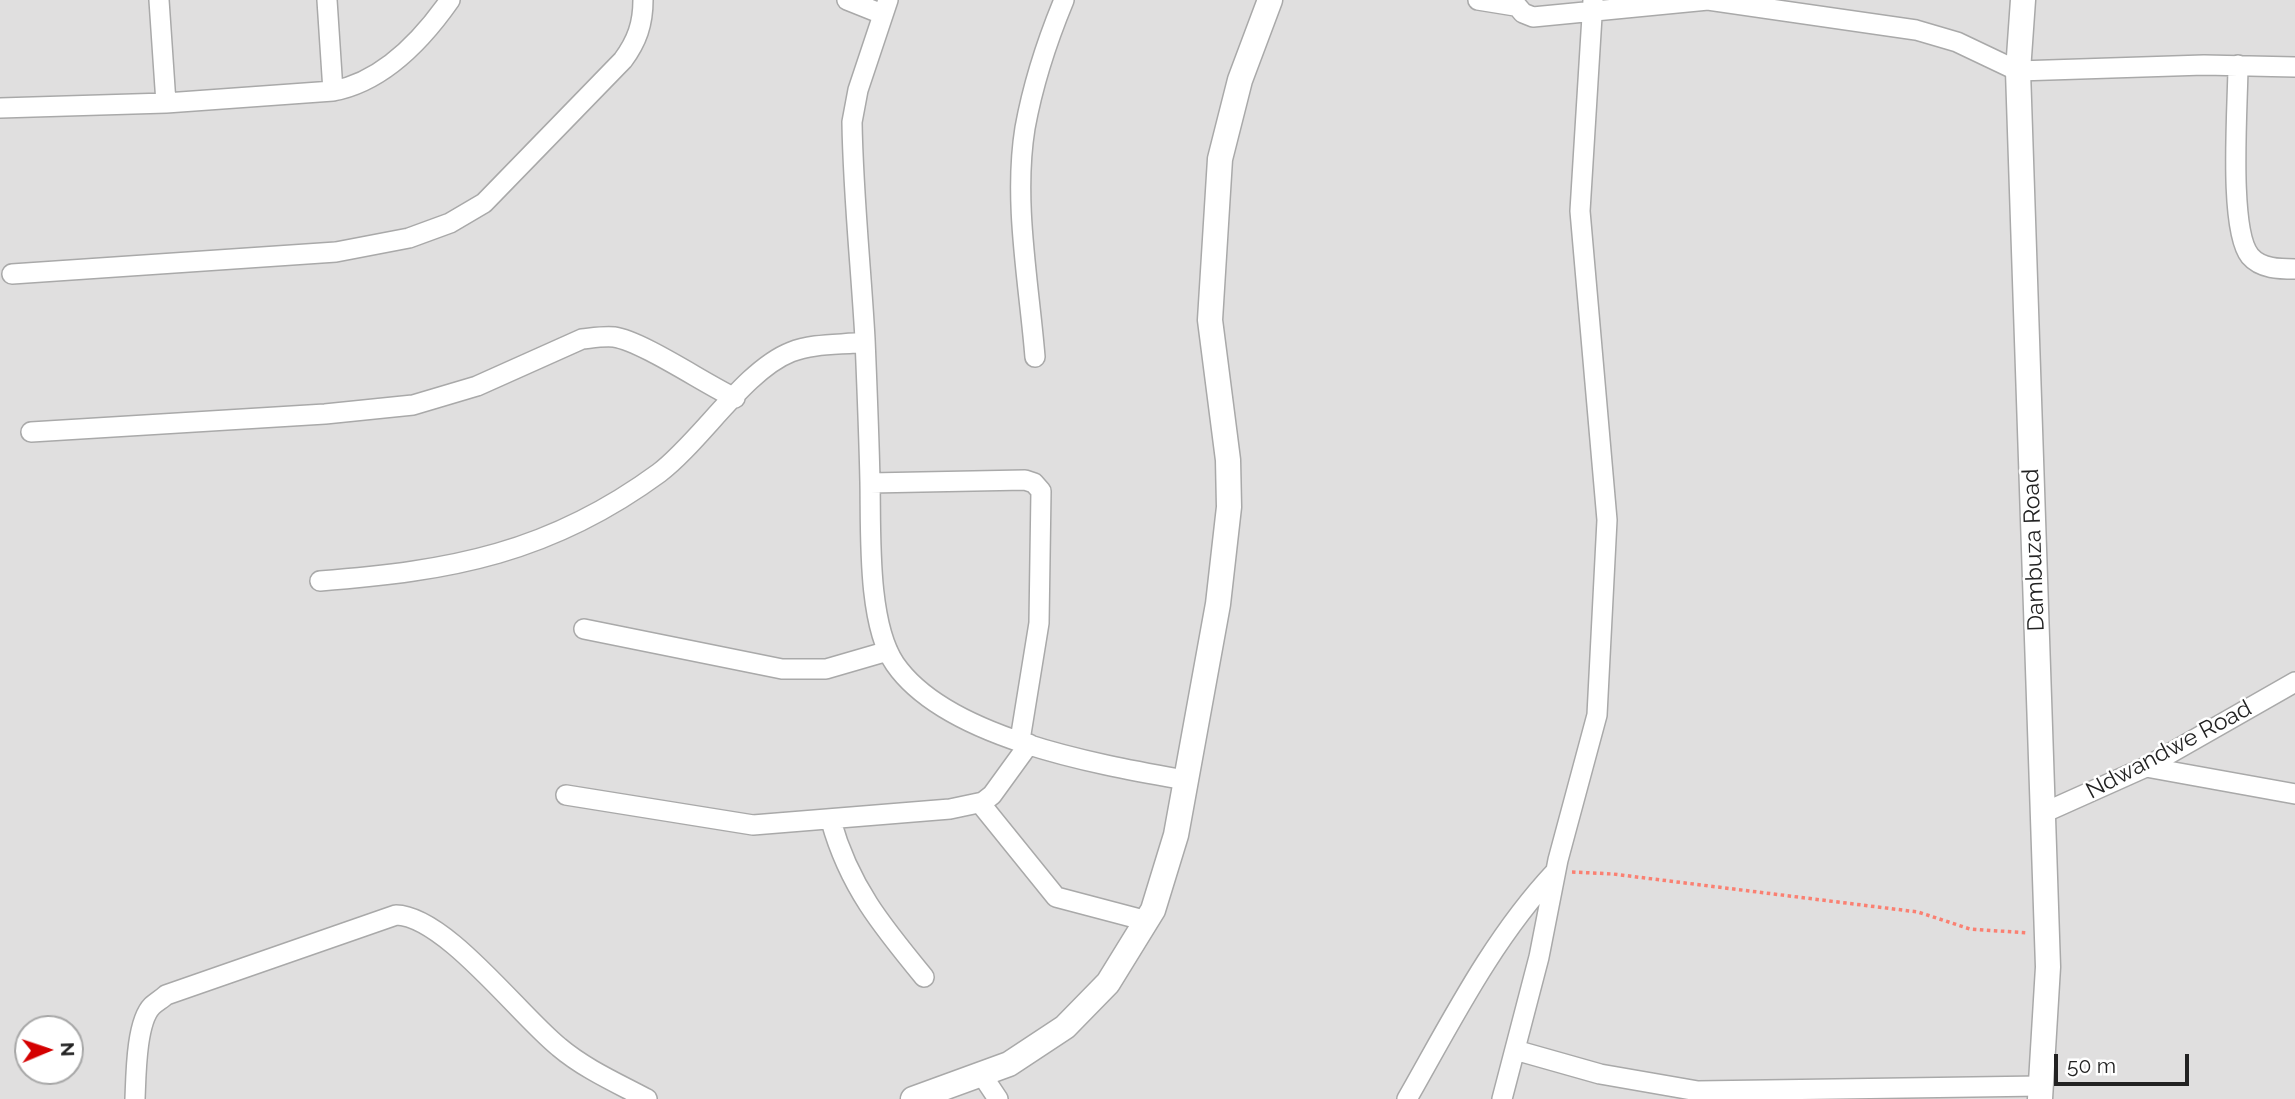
<!DOCTYPE html>
<html>
<head>
<meta charset="utf-8">
<style>
	body { margin:0 }
	#map { position:relative; width:2295px; height:1099px; overflow:hidden; background:#f2efe9; font-family:Raleway,sans-serif }
	canvas { display:block }
	.north { position:absolute; left:14px; top:1015px; width:70px; height:70px; box-sizing:border-box; background:#fff; border:2px solid #a7a7a7; border-radius:50%; rotate:88deg; font-size:19px; font-weight:700; line-height:28px; text-align:center; color:#222 }
	.north::after { content:''; display:block; margin:auto; width:24px; height:32px; background:#d40000; clip-path:polygon(50% 0,100% 100%,50% 72%,0 100%) }
	.scale { position:absolute; left:2054px; top:1054px; width:135px; height:32px; box-sizing:border-box; border:4px solid #222; border-top:0; padding-left:9px; font-size:21px; line-height:24px; white-space:nowrap; color:#222; -webkit-text-stroke:5px #fff; paint-order:stroke }
</style>
</head>
<body>
<div id="map">
<canvas width="2295" height="1099"></canvas>
<div class="north">N</div>
<div class="scale">50 m</div>
</div>
<script>
const g = document.querySelector('canvas').getContext('2d');
g.lineJoin = 'round';
function fillPath(path, color) { g.fillStyle = color; g.fill(path, 'evenodd'); }
function stroke(path, color, width, dash) { g.strokeStyle = color; g.lineWidth = width; g.lineCap = dash ? 'butt' : 'round'; g.setLineDash(dash || []); g.stroke(path); }
function write(font, color, halo, rows, align = 'center') {
  g.font = font + ' Raleway,sans-serif'; g.lineWidth = 5; g.setLineDash([]); g.textBaseline = 'middle'; g.strokeStyle = halo; g.fillStyle = color; for (const [text, x, y, turn = 0] of rows) {
    g.save(); g.translate(x, y); g.rotate((+turn || 0) * Math.PI / 180); g.textAlign = isNaN(turn) ? turn : align; if (halo) g.strokeText(text, 0, 0); g.fillText(text, 0, 0); g.restore();
  }
}
fillPath(new Path2D(`
	M0,0H2295V1099H0ZM28,1029H70V1071H28Z`), '#e0dfdf');
const minor = new Path2D(`
	M159,0L166,103
	M327,0L333,91
	M847,0L882,14
	M888,0L858,90L852,122C853,194 861,267 865,339C867,387 869,435 870,482C871,532 867,623 895,664C947,739 1101,765 1185,780
	M1478,0L1515,6
	M1512,0L1523,13L1533,17L1708,0L1916,30L1957,42L2018,71L2204,65L2295,67
	M2238,65C2238,104 2228,229 2250,256C2261,269 2280,269 2295,269
	M0,108L166,103L333,91C382,82 422,40 450,0
	M12,274L336,252L409,238L450,223L484,203L623,60C637,41 643,24 643,0
	M1035,357C1029,283 1013,202 1025,128C1033,84 1047,41 1064,0
	M31,432L325,414L413,405L477,386L582,339C592,338 603,336 614,337C642,341 705,384 735,398
	M870,483L1025,480L1034,483L1041,491L1039,623L1020,740
	M320,581C451,571 550,553 659,473C701,441 745,370 791,352C813,343 842,345 865,342
	M584,629L782,669H826L888,651
	M2146,767L2295,794
	M566,795L753,825L950,809L983,802L992,795L1029,744
	M980,803L1056,897L1147,921
	M2041,814L2146,767L2295,682
	M831,821C849,886 882,926 924,977
	M1515,1050L1600,1074L1698,1091L2041,1086
	M982,1075L998,1099
	M135,1099C136,1076 136,1022 152,1006C156,1002 162,999 166,995L396,915C445,916 519,1015 559,1047C585,1069 617,1083 647,1099
	M1407,1099C1452,1020 1493,938 1555,872
	M1502,1099L1539,957L1558,860L1597,715L1607,520L1580,211L1593,0`);
const tertiary = new Path2D(`
	M2023,0L2018,71L2048,967L2040,1099
	M913,1099L1009,1064L1065,1027L1108,983L1153,910L1176,835L1218,604L1229,507L1228,460L1210,320L1220,159L1240,80L1270,0`);
stroke(minor, '#a9a9a9', 22);
stroke(tertiary, '#a9a9a9', 27);
stroke(new Path2D(`
	M1572,872L1613,874L1918,912L1970,929L2028,933`), '#fa8072', 3.5, [3.5, 3.5]);
stroke(minor, '#fff', 19);
stroke(tertiary, '#fff', 24);
write('23px', '#222', '#fff', [
	["Dambuza Road",2034,550,-92],
	["Ndwandwe Road",2169,750,-28]
]);
</script>
</body>
</html>
